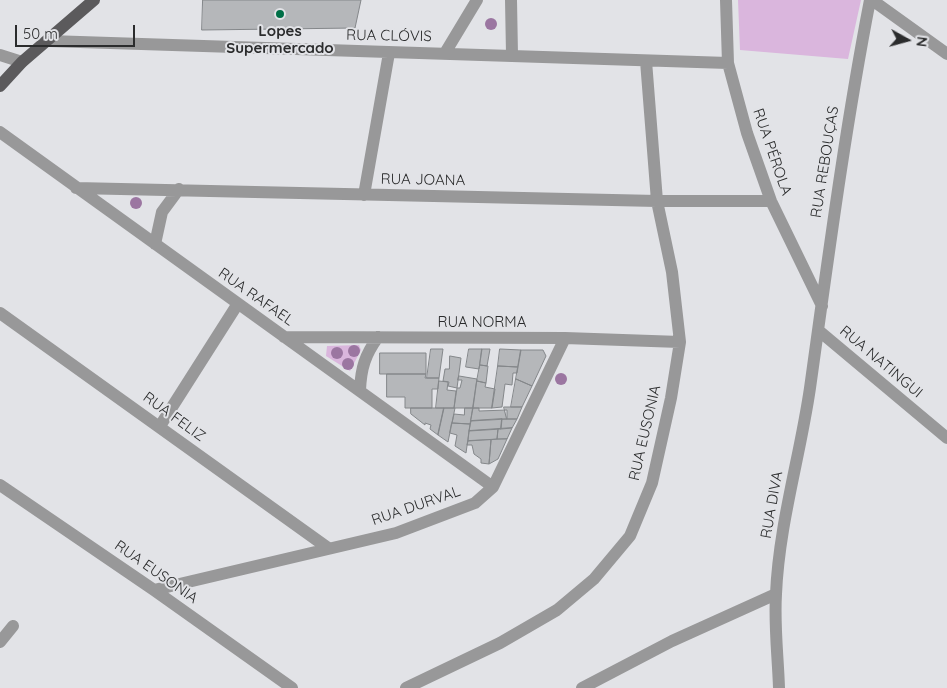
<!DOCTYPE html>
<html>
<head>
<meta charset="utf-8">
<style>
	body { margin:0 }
	#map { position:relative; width:947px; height:688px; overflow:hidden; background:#e2e3e7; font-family:Quicksand,sans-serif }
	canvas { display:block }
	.north { position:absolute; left:882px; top:15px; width:50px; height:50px; -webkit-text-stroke:4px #e2e3e7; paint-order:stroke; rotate:97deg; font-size:14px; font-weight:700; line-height:20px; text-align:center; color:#2b2c2d }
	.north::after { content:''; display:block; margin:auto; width:18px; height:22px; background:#2b2c2d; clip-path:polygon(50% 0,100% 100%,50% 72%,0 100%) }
	.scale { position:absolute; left:15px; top:25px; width:120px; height:22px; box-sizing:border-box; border:2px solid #2b2c2d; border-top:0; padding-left:6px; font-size:15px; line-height:18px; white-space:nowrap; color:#2b2c2d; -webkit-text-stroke:4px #e2e3e7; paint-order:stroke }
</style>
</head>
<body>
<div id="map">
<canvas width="947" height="688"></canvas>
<div class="north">N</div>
<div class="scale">50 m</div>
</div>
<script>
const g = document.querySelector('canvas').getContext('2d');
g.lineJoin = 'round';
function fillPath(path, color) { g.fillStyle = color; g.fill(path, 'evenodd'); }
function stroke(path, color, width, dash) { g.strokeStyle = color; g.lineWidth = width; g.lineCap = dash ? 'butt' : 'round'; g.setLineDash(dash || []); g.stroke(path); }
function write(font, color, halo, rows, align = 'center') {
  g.font = font + ' Quicksand,sans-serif'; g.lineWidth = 4; g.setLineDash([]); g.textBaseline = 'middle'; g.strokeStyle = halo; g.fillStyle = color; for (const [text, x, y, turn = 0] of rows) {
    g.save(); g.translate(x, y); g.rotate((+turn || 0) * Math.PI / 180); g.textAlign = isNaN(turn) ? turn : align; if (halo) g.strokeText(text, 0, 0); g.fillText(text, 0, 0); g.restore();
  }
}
fillPath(new Path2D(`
	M738,0H861L848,59L740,50Z
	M359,345L361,350L350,371L326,356L327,346Z`), '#dab6dd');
const building = new Path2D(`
	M203,0H361L355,28L202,30Z
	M431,349H443L439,378H427Z
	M469,349H482L479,369L466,367Z
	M482,349H490L487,366L480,365Z
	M500,349L521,350L518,367L498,366Z
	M521,350H543L546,356L532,386L516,379Z
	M380,353H426V374H380Z
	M450,356L461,358L457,388L448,386L449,382L443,381L445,369H449Z
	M480,365L488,366L486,383L477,381Z
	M498,366L518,367L517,373H513L512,385L505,384L502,407L492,408Z
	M387,374H426L425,378H439L438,389H432V408H405V397H387Z
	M459,376L477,379L473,408H454L457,388H460L462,380H458Z
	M516,379L532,386L522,407H511Z
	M439,381L448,382L447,390L456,391L454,408H436Z
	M477,381L486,383L485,387L495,389L492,408H473Z
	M504,407H522L517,419H507Z
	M411,408H444L438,435L430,429L431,425L425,423V425L411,414Z
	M444,408H455L448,442L438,435Z
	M465,408H473L470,424L452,423L454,414L464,415Z
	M473,408H479V411L507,410V419L471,421Z
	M502,419L501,429L469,431L471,421Z
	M502,419H517L512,428L501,429Z
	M452,423L470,424L466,453L455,446L457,435L450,433Z
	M512,428L507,439H497L498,429Z
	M498,429L497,439L468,441L469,431Z
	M507,439L498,459L489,464L491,440Z
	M491,440L489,464L481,463V459L474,454L472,445H467L468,441Z`);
fillPath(building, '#b5b7ba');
stroke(building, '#84878a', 1);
stroke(new Path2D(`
	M511,0L512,54
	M726,0L728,63L747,133L771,201L822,306
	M872,0L947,54
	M49,41L728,63
	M445,53L477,0
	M0,55L22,62
	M0,132L493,487
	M76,188L657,201H771
	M364,195L389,53
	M155,244L162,212L179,189
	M0,313L328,548
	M818,330L947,438
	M284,337L565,338L680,342
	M360,390C361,368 365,355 378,337
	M160,426L237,305
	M0,485L154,590L292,688
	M154,590L396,533L475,503L493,487L565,338
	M0,642L13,626
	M406,688L500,643L557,610L594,579L630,536L652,483L671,398L680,342L672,272L657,201L646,61
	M582,688L672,641L776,594
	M779,688C778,657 774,625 776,594C779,524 800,457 810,388C828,259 845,129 870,0`), '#989899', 12);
stroke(new Path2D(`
	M0,86L22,62L94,0`), '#5b5a5c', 12);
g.fillStyle = '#9b76a1';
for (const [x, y] of [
	[491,24],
	[136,203],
	[354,351],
	[337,353],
	[348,364],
	[561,379]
]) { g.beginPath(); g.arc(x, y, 6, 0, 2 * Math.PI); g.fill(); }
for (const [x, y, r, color] of [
	[280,14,5,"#006f47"]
]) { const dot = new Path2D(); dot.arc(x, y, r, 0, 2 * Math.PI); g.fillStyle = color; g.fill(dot); stroke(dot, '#e2e3e7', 2); }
write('bold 15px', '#2b2c2d', '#e2e3e7', [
	["Lopes",280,31],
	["Supermercado",280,48]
]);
write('15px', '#2b2c2d', '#e2e3e7', [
	["RUA CLÓVIS",389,36,1],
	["RUA PÉROLA",772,152,71],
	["RUA REBOUÇAS",825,162,-81],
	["RUA JOANA",423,180,1],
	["RUA RAFAEL",256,297,35],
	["RUA NORMA",482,322],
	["RUA NATINGUI",881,362,40],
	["RUA FELIZ",174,417,36],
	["RUA EUSONIA",645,433,-77],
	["RUA DIVA",772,505,-80],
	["RUA DURVAL",416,506,-19],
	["RUA EUSONIA",156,572,35]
]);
</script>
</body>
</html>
